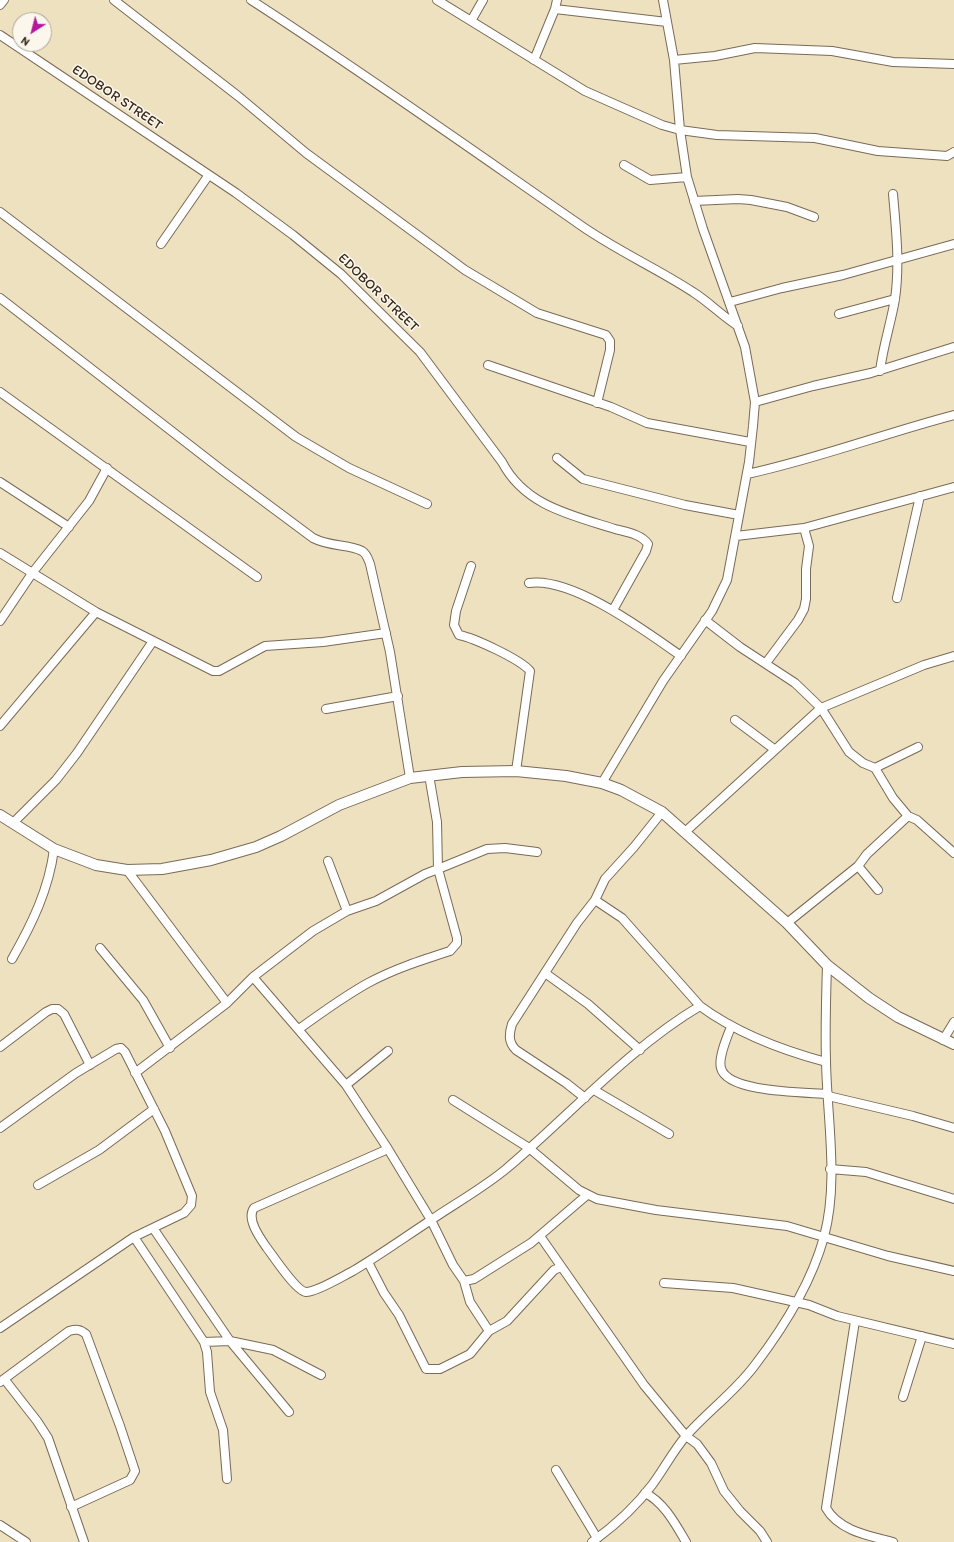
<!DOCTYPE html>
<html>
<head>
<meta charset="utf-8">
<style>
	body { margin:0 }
	#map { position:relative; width:954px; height:1542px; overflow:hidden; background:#eee1c0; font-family:Itim,sans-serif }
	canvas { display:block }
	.north { position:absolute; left:12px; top:12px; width:40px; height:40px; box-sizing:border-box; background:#fbf7ec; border:1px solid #aea59a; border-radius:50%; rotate:216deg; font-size:11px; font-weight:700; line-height:16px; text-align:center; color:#3b2a1e }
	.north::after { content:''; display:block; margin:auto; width:14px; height:18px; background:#b5179e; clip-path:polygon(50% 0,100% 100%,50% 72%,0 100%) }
</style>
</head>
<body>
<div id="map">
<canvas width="954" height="1542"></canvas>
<div class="north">N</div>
</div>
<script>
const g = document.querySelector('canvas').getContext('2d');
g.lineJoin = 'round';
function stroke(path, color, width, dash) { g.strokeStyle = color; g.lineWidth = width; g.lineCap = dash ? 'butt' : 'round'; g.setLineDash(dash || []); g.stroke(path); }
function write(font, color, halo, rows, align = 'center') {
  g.font = font + ' Itim,sans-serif'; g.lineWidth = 3; g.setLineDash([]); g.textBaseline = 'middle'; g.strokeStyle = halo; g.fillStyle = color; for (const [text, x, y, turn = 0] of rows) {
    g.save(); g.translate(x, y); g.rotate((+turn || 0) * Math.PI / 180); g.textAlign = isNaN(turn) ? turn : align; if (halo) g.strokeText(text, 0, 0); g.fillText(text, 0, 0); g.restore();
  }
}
const minor = new Path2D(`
	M114,0L238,96L306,153L465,270L537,313L606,335L610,341V350L597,403
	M251,0C361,71 468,147 576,222C613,249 655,267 693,292C709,302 722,316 738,326
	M437,0L585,91L662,125L680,130L717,135L815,138L878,151L947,156L954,152
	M0,5L4,0
	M555,9L557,0
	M471,21L483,0
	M0,35L236,193L293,235L341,274L420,352L502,462C525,506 571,515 615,529C626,532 641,534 648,544L646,551L613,610
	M534,60L555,9L667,22
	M674,60L715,56L755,48L832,51L893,62L954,64
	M624,165L650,180L687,177
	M694,201L738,199L751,200L787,207L814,217
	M0,212L296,437L349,468L427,504
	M161,244L208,176
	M0,298L223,471L313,538C330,547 349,544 362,551C367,554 368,559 370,564L390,652L410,778
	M730,302L782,288L843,275L954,244
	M839,314L895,299
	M488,365L611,407L647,423L750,442
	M880,371C883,346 891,323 895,299C900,264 896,229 893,194
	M0,392L257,577
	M755,402L813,386L871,373L954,347
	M557,458L583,479L685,505L739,515
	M747,474C817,459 885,433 954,415
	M0,482L69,527
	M736,536L804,528L954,487
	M0,553L96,612L213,671H219L265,646L323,642L386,633
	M471,566L456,611L454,625L459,635C474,638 520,659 530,671L516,771
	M529,583C573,577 645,631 681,656
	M897,598L920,496
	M705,620L740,647L795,683L821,708L849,752L863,763L875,768L893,798L908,816L867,854L858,866L787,923
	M0,621L33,572L89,501L107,468
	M766,663L798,620L804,609L806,599V569L809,546L804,528
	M326,709L398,696
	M735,720L774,749
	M0,726L96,612
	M875,768L918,747
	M602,783L663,681L712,611L727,580L749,462L753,426L755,402L745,347L703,229L687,177L680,130L674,60L663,0
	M908,816L917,820L954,853
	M13,823L56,780L77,753L153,641
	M685,832L821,708L924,665L954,656
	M328,861L347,911
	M858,866L878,890
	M127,870L227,1003
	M595,900L622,918L700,1006C738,1034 781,1050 826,1062
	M100,948L143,1000L170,1048
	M12,959C32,924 49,889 54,849
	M545,973L588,1004L640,1050
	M253,977L346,1085L388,1149L431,1220L453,1265L464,1281L474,1279L531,1243L587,1195
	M731,1027C727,1037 718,1058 721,1068C727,1093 806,1092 828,1094
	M299,1029C321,1013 343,997 368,983C394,969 422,960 450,951L457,943V938L438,869L487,849L505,848L537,852
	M943,1040L954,1022
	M0,1047L46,1012L52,1009H58L64,1014L90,1065
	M135,1073L227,1003L253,977L313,931L347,911L376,901L425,874L438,869L437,822L429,775
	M346,1085L388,1051
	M594,1090L669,1134
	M828,1096L913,1116L954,1128
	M585,1098L566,1083L516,1050C508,1042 509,1034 512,1024L577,923L595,900L605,879L634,847L662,812
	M453,1100L529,1148L579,1190L597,1199L656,1210L787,1226L888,1256L954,1271
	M0,1128L76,1073L116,1049L121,1048L125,1052L165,1131L192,1196L191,1205L184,1213L134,1237L0,1328
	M388,1149L254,1208C246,1219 260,1238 267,1248C274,1257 296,1291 306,1292C317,1292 343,1276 353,1271C380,1255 405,1237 431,1220C456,1203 483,1188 506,1169C569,1116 629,1048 700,1006
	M830,1169L866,1172L954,1199
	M38,1185L99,1150L154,1109
	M153,1228L230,1341L289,1412
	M540,1236L644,1385L686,1436L697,1444L711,1463L724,1491L740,1511L760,1531L767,1542
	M134,1237L204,1342L207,1352L210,1392L223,1430L227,1479
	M368,1262L384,1293L399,1315L426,1369H440L470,1354L489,1331L507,1321L554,1270L561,1267
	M464,1281L470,1302L489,1331
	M664,1283L733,1288L809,1305L837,1316L954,1344
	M855,1321L826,1508C839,1531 870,1536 893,1542
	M204,1342L230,1341L273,1350L321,1375
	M5,1380L37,1421L48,1438L84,1542
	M0,1382L69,1331C76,1329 80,1329 86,1334L120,1426L135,1471L130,1480L71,1507
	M903,1397L922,1336
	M556,1470L597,1538
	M645,1493C664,1502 676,1525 686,1542
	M0,1525L26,1542
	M592,1542C613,1527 636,1506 652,1485C664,1469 673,1451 686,1436C708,1411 735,1392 755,1365C784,1327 811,1284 824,1237C839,1181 827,1119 826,1061C825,1029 826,997 827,965`);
const tertiary = new Path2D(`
	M0,815L54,849L96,865L127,870L162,869L211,860L256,847L281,836L339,805L410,778L462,772L516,771L566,776L602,783L621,790L662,812L787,923L827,965L869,998L898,1017L954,1044`);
stroke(minor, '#7a6a57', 10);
stroke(tertiary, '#7a6a57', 12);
stroke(minor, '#fff', 8);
stroke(tertiary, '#fff', 10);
write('14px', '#3b2a1e', '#fbf7ec', [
	["EDOBOR STREET",117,98,34],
	["EDOBOR STREET",378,293,44]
]);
</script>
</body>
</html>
